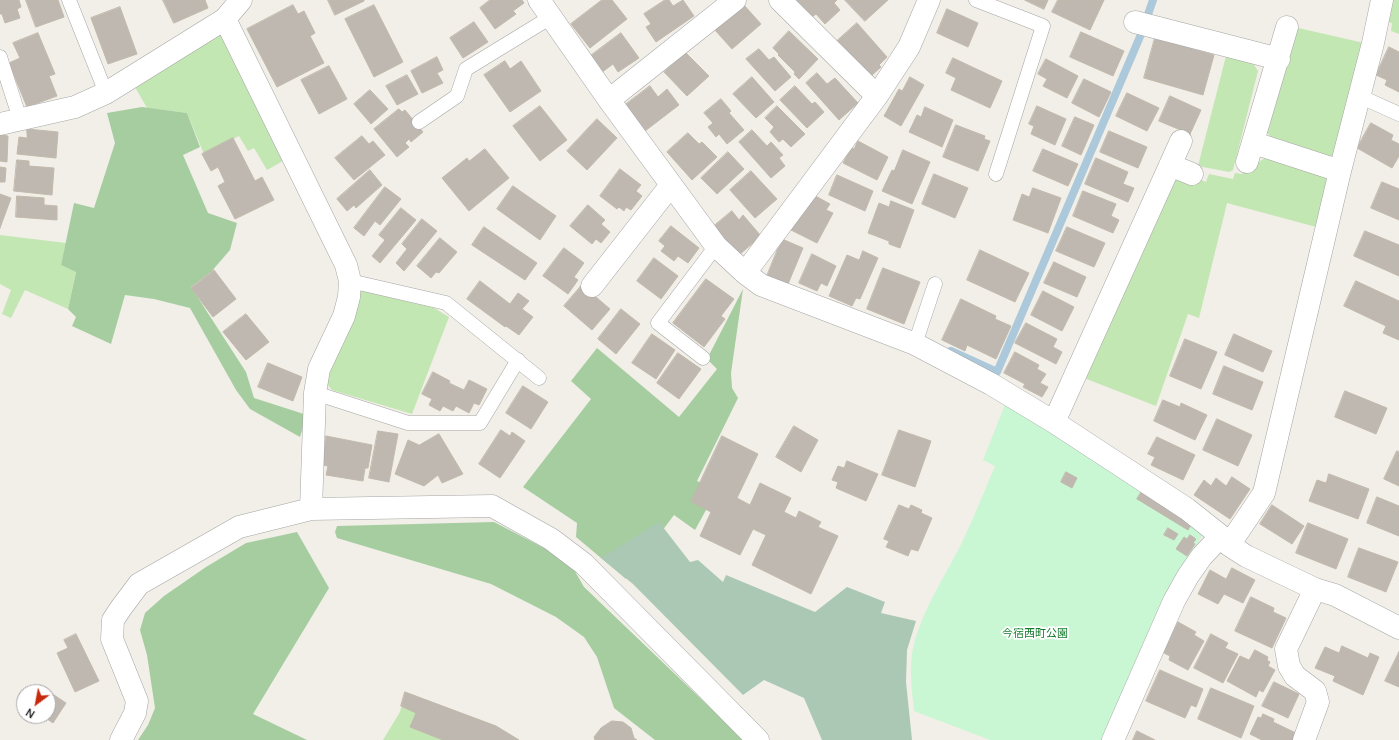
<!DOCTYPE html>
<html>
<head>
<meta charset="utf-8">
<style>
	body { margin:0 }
	#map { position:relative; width:1399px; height:740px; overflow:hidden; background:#f1efe8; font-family:Manrope,sans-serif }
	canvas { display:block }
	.north { position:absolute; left:16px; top:684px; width:40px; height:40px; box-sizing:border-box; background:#fff; border:1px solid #a6a6a6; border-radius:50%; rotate:212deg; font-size:11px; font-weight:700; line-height:16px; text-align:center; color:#212121 }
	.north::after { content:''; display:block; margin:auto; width:14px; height:18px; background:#c62a0c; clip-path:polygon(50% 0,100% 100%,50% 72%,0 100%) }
</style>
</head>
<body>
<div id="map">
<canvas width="1399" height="740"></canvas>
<div class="north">N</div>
</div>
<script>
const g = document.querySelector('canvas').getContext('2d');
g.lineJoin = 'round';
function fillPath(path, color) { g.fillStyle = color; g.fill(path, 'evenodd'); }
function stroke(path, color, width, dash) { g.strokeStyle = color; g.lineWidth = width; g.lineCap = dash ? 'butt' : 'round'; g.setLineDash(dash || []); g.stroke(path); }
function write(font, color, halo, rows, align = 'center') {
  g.font = font + ' Manrope,"Noto Sans JP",sans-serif'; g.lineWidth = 3.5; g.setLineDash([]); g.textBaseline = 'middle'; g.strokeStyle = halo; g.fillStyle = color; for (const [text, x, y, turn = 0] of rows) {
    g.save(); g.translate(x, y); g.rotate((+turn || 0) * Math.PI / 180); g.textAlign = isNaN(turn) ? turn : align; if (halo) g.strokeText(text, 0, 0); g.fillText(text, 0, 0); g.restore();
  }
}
fillPath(new Path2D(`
	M1388,0H1399V34L1391,31L1392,23L1384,21Z
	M1294,27L1364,43L1339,153L1329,159L1273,141L1265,129Z
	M221,33L288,158L267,170L254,148L248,151L239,136L204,154L187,113L147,108L135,87Z
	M1226,56L1253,63L1258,71L1233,170L1229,172L1198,166Z
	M1266,157L1324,175L1331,188L1320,228L1227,203L1199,318L1188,314L1156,406L1084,378L1167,182C1183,175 1190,176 1206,182L1209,174L1233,179L1235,173L1242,174L1246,164L1252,167Z
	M0,235L66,243L61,265L76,271L68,309L25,290L11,318L2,314L11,290L0,284Z
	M356,289L434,308L449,317L412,414L332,390L322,378Z
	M405,692L496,726L519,740H383L400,712Z`), '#c3e7b2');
fillPath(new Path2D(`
	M142,107L187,113L200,147L183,155L208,213L237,223L230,250L211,272L191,287L246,372L254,398L307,415L300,437L250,409L236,390L190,308L154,299L125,295L111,344L72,326L76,317L68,309L76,272L61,265L74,203L94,208L115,143L107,113Z
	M743,289L731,373L732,388L738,398L697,481L717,490L695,530L674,515L626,579L576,537L577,523L523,487L591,399L571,381L597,348L679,417L717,369L707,359Z
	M494,522L569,561L584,587L744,740H655L614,708L597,657L584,637L556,617L491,584L337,538L335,532L337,526Z
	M297,532L329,588L253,714L307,740H138L148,725L155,708L147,655L140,630L145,613L164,596L206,567L246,543Z`), '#a6cda0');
fillPath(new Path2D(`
	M659,522L690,562L698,560L723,582L726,575L815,612L847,587L885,602L881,613L916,621L907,650L906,682L912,740H822L804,698L764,680L743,695L633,584L601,558Z`), '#abc8b4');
fillPath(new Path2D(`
	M1006,402L1205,532L1182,566L1103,740H990L914,711C912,689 908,666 914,644C924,606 948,572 965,536C976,513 985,489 995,466L983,460Z`), '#c9f7d4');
stroke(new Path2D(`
	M951,351L997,372L1142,32L1153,0`), '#acc9db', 8);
const building = new Path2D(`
	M0,0H19L21,7L17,9L20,18L5,23L2,14H0Z
	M26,0H58L64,17L36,27Z
	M163,0H205L208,8L174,23Z
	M328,0H364V1L335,15Z
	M490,0H522L524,3L513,11L516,14L495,29L480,8Z
	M602,0H612L627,19L590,48L571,24Z
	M665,0H669L673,6L683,0L694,16L656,42L646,27L651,24L644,14Z
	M796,0H837L834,3L840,10L825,24L816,14L812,17Z
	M845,0H888L865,21Z
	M1025,0H1048L1044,9Z
	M1058,0H1104L1090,30L1052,12Z
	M743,4L761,24L732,49L714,29Z
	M293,5L298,14L304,11L315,33L310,36L324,63L277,87L247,29Z
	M374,5L403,62L374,77L345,19Z
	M120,7L137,54L108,64L91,18Z
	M947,9L978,23L968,47L937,33Z
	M474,22L488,42L463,58L450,38Z
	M857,23L887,57L879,65L881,67L870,77L837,41Z
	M789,31L818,59L799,79L794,74L795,72L778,55L779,54L773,48Z
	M1081,32L1124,51L1113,76L1070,57Z
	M38,33L55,74L49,76L57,96L27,107L9,63L20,58L13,43Z
	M621,33L639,58L618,72L613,64L601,73L589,57Z
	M1155,38L1214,55L1203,95L1144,78Z
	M1389,47L1399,52V92L1385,85L1387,80L1376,75Z
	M759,49L769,60L774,57L791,77L775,91L746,59Z
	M685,52L709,76L687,96L664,72Z
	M437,57L443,70L437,73L443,83L422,93L411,71Z
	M953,58L1002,81L990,108L951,90L956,78L946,73Z
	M1046,59L1078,76L1067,98L1043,86L1047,79L1038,74Z
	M505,61L510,69L521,61L541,91L510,112L484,75Z
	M329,66L347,99L319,114L301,80Z
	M817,73L827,84L835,78L858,103L839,120L806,83Z
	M407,75L418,94L397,105L386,86Z
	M752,77L774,102L756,118L733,94Z
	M910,77L924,85L901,126L884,116L899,89L902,91Z
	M1084,79L1111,92L1099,117L1072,103Z
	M650,86L658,97L667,89L679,105L645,131L625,105Z
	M795,86L812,104L815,102L824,112L807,128L780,100Z
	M370,90L388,109L371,124L354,104Z
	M1127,93L1159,108L1147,131L1116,116Z
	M1170,96L1201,110L1190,134L1159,121Z
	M721,99L731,111L729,113L744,130L727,144L719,134L716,137L708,127L713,123L704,113Z
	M540,106L567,140L540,161L513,126Z
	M777,106L805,134L791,147L783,139L779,142L770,132L774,127L765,118Z
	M1037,106L1066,119L1055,145L1031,134L1034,126L1029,124Z
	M925,107L953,120L942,147L909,132L917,115L921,117Z
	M399,109L402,112L405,110L423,132L411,142L409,139L405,143L409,147L397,157L374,129Z
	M1075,117L1094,125L1081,155L1062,146Z
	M597,119L617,138L587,170L567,151Z
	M1371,123L1393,135L1391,140L1399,144V156L1392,168L1357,148Z
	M956,125L985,136L984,139L990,141L978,171L943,157Z
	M27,129L58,132L56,158L17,154L19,137L27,138Z
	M752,130L767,146L771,142L783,155L779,158L785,166L771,178L739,142Z
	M1109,131L1147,147L1138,168L1100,152Z
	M688,133L699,144L702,142L717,157L692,180L667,152Z
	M0,135L8,136L7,162L0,161Z
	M362,136L369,144L373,141L385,155L354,180L335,158Z
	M233,138L255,181L262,177L274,200L235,219L218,186L225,182L218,167L211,171L202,154Z
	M858,141L888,157L877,180L843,163L851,148L854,149Z
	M485,149L509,178L469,211L442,178L467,158L469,161Z
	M1043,149L1078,164L1068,186L1033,171Z
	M903,150L930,162L912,204L882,191L892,170L894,171Z
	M728,152L744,169L717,194L701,178Z
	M1096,158L1128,172L1123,184L1134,188L1128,202L1085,184Z
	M17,160L29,161V166L54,168L52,195L14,191Z
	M0,167L6,168L5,182H0Z
	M620,169L641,185L636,191L642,196L631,210L626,207L624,211L619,207L617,209L600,196Z
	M370,170L382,185L356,208L354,205L347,211L337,199Z
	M751,171L777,199L755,218L730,190Z
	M934,174L968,188L955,218L922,204Z
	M837,175L873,191L865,211L829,195Z
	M1382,182L1399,189V220L1371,208Z
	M513,186L556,216L540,240L497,209Z
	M385,187L401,199L380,225L375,221L364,236L354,228Z
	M1033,188L1061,198L1048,233L1013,220L1022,194L1029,197Z
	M1083,191L1116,204L1111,216L1119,220L1113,233L1073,216Z
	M810,193L830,204L826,210L833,213L817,243L791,230Z
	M0,194L11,198L0,228Z
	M17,196L44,198V205L57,206V220L16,217Z
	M891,201L914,210L900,248L889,244V241L868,233L879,203L889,207Z
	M588,205L605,220L601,224L610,232L601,243L596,239L592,244L570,226Z
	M401,208L416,220L380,263L372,256L385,240L379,235Z
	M732,211L739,220L743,215L761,236L739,255L714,226Z
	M422,219L437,231L404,271L396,263L407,249L402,244Z
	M671,226L699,248L688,263L678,256L674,261L661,251L665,246L659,241Z
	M484,227L537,263L525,280L472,245Z
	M1067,227L1105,243L1094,267L1056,251Z
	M1365,231L1399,245V276L1354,256Z
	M440,238L457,252L439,273L436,272L431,278L417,266Z
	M782,239L803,248L788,284L767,276Z
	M564,248L584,263L574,277L578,280L568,294L543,276Z
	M980,250L1029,273L1015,302L967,280Z
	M863,251L878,258L860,299L856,298L852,306L829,296L847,255L859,260Z
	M812,254L836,266L827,286L821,283L817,291L799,283Z
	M654,258L678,276L661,299L637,281Z
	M1054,262L1086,277L1077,297L1044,283Z
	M883,268L920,282L904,324L867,309Z
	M214,270L236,299L213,317L191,288Z
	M706,279L734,299L721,316L725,319L704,347L673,323Z
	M480,281L510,304L518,293L529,301L522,309L533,317L519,335L506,326L505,327L467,299Z
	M1356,281L1399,301V340L1383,333L1386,326L1344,306Z
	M582,285L610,309L592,330L564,306Z
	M1043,291L1074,307L1062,331L1031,315Z
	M961,299L996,316L995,319L1011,326L996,359L967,345L965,351L942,340Z
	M621,309L640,324L616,354L598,339Z
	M246,314L269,342L246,360L223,332Z
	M1026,323L1057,339L1053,347L1062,352L1056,364L1015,343Z
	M652,334L675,350L656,379L632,363Z
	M1234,334L1272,351L1263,372L1225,355Z
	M1185,339L1217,352L1201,389L1170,376Z
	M1015,352L1039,365L1037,369L1046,374L1040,383L1048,387L1042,397L1023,387L1025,384L1004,373Z
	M678,353L701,369L679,399L657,383Z
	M268,363L302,377L293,401L258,387Z
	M1224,366L1263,382L1252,410L1213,394Z
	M433,372L450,381L449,383L464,390L469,380L487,389L479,405L474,403L469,413L456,406L453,411L443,406L440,411L429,405L432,399L422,394Z
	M523,386L548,402L531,429L506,413Z
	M1345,391L1387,408L1376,434L1335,417Z
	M1163,400L1180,407L1181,403L1207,415L1195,440L1154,421Z
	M1217,419L1252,435L1238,466L1203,450Z
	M794,426L818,440L801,472L776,457Z
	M501,430L510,436L512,432L525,441L500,478L479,464Z
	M899,430L931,441L915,487L882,475Z
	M378,431L398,434L389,482L369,478Z
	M439,434L463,474L442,483L438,475L424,486L395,474L408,440L419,445Z
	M326,436L372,445L368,468H365L363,481L326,475L328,466L321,465Z
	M722,436L758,454L737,498L750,505L760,483L791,498L784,512L796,518L799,511L821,522L818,527L838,536L811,594L752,565L766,535L753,529L740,555L700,536L711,512L691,502Z
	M1157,437L1195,455L1183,480L1151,465L1155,457L1148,454Z
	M1397,451L1399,452V486L1384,479Z
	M847,461L878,474L866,501L836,488L838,482L832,480L838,466L844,468Z
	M1066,472L1077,478L1072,488L1061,482Z
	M1329,474L1369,489L1358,519L1309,501L1317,480L1326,483Z
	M1232,477L1250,489L1230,519L1194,495L1204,480L1211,486L1216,478L1226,486Z
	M1142,491L1192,523L1188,530L1137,499Z
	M1377,497L1399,506V536L1367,523Z
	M899,505L909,509L911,505L922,510L921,513L932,518L918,551L911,549L908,556L886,547L889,541L884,539Z
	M1272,505L1304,526L1292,544L1260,524Z
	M1308,523L1348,539L1336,569L1296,553Z
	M1168,528L1178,534L1174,540L1164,535Z
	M1190,535L1196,539L1193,543L1195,544L1187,556L1176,549L1184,537L1187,539Z
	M1359,548L1398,562L1386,592L1348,577Z
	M1232,568L1255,580L1243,603L1224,594L1218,604L1198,594L1210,570L1226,579Z
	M1251,597L1274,608L1273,612L1286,618L1272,648L1235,631Z
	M1178,622L1196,632L1194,635L1204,641L1188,670L1169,660L1170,656L1162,652Z
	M76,634L99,681L75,692L57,653L68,648L64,640Z
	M1211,634L1228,643L1225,648L1238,654L1223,683L1194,668Z
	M1342,646L1368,658L1370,653L1379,657L1363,695L1333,681L1335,676L1315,668L1325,647L1339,653Z
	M1255,650L1268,657L1267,660L1270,662L1268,666L1275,670L1263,692L1259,690L1256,697L1227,681L1240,656L1249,660Z
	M1399,652V687L1385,681Z
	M1160,670L1203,689L1196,707L1191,705L1185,718L1146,701Z
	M1274,682L1299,694L1288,718L1262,706Z
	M1211,688L1254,706L1241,738L1198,719Z
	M45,689L66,703L53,723L43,716H48V692H43Z
	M405,692L496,726L519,740H443L410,727L416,713L401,706Z
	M1263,714L1274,719L1273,722L1296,733L1293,740H1262L1250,734L1258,717L1261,718Z
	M612,721L623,722L631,728L634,738L637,740H595L594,737L601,728Z
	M1137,731L1155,740H1133Z`);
fillPath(building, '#beb8b1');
stroke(building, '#c2b9ab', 1);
const service = new Path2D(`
	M69,0L106,93
	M976,0L1043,26L996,174
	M0,57L20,119
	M1359,96L1399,114
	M419,122L457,96L466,69L551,17
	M350,281L446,303L539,378
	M915,344L935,284
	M703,358L658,323L716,246
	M315,393L408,423H480L518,360`);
const minor = new Path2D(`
	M539,0L609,100L716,246L745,273L761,285L915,344L991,384L1054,422L1187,509L1221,536L1229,545L1246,556L1315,589L1335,595L1399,628
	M780,0L877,96
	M225,19L346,265L350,281L349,297L344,316L319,369L315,393L311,509
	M1135,22L1279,59
	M609,100L735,0
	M0,124L75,107L106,93L225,19L241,0
	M1254,143L1340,171
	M1247,162L1287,27
	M1170,165L1192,174
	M745,273L877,96L909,47L929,0
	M592,286L671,185
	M1054,422L1181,141
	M1229,545L1264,493L1340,171L1373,43L1382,0
	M121,740L135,713L137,701L112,639L113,620L121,608L139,584L239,527L311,509L492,506L551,539L584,564L758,740
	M1113,740L1174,601L1188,576L1202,556L1221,536
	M1304,740L1318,702L1315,691L1295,676L1289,666L1286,649L1315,589`);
stroke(service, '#a5a5a5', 15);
stroke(minor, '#a5a5a5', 23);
stroke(service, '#fff', 14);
stroke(minor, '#fff', 22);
write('11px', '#137b2c', '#fff', [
	["今宿西町公園",1035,634]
]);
</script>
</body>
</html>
